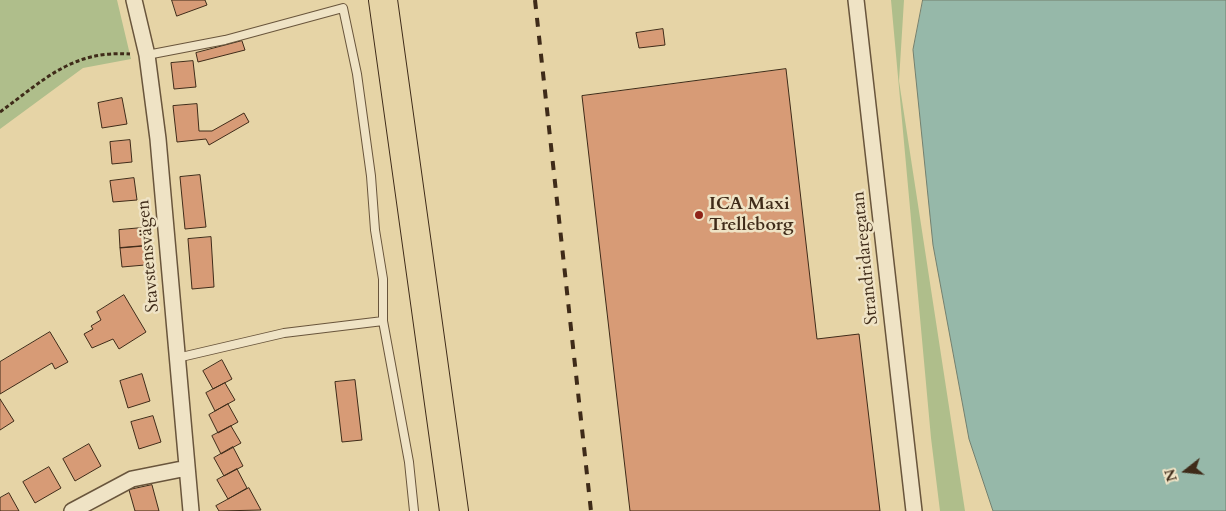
<!DOCTYPE html>
<html>
<head>
<meta charset="utf-8">
<style>
	body { margin:0 }
	#map { position:relative; width:1226px; height:511px; overflow:hidden; background:#e6d4a6; font-family:Cardo,serif }
	canvas { display:block }
	.north { position:absolute; left:1161px; top:446px; width:50px; height:50px; -webkit-text-stroke:4px #efe3c5; paint-order:stroke; rotate:254deg; font-size:14px; font-weight:700; line-height:20px; text-align:center; color:#3f2b19 }
	.north::after { content:''; display:block; margin:auto; width:18px; height:22px; background:#3f2b19; clip-path:polygon(50% 0,100% 100%,50% 72%,0 100%) }
</style>
</head>
<body>
<div id="map">
<canvas width="1226" height="511"></canvas>
<div class="north">N</div>
</div>
<script>
const g = document.querySelector('canvas').getContext('2d');
g.lineJoin = 'round';
function fillPath(path, color) { g.fillStyle = color; g.fill(path, 'evenodd'); }
function stroke(path, color, width, dash) { g.strokeStyle = color; g.lineWidth = width; g.lineCap = dash ? 'butt' : 'round'; g.setLineDash(dash || []); g.stroke(path); }
function write(font, color, halo, rows, align = 'center') {
  g.font = font + ' Cardo,serif'; g.lineWidth = 5; g.setLineDash([]); g.textBaseline = 'middle'; g.strokeStyle = halo; g.fillStyle = color; for (const [text, x, y, turn = 0] of rows) {
    g.save(); g.translate(x, y); g.rotate((+turn || 0) * Math.PI / 180); g.textAlign = isNaN(turn) ? turn : align; if (halo) g.strokeText(text, 0, 0); g.fillText(text, 0, 0); g.restore();
  }
}
fillPath(new Path2D(`
	M0,0H117L131,59L83,68L0,129Z
	M891,0H904L899,81L965,511H940L931,438Z`), '#afbe8b');
const water = new Path2D(`
	M923,0H1226V511H993L969,439L933,245L913,50Z`);
fillPath(water, '#96b8a9');
stroke(water, '#73806f', 1);
const building = new Path2D(`
	M172,0H205L207,5L177,16Z
	M663,29L665,45L639,48L636,33Z
	M242,41L245,50L198,62L196,53Z
	M193,61L196,87L174,89L171,63Z
	M786,69L817,339L859,334L880,511H630L582,96Z
	M122,98L127,124L102,128L98,103Z
	M197,104L199,131H212L244,113L249,122L209,145L206,139L177,142L173,106Z
	M130,140L132,162L112,164L110,142Z
	M200,175L206,227L185,229L180,177Z
	M134,178L137,200L113,202L110,181Z
	M142,228L144,246L120,248L119,230Z
	M211,237L214,287L192,289L188,239Z
	M144,246L145,265L122,267L120,248Z
	M124,295L146,332L119,349L113,339L92,348L84,334L93,329L91,326L101,320L97,312Z
	M50,332L68,362L55,369L52,363L0,394V362Z
	M222,360L232,379L213,389L203,371Z
	M142,374L150,401L128,408L120,381Z
	M355,380L362,440L342,442L335,382Z
	M225,383L235,400L215,411L206,393Z
	M0,399L14,421L0,430Z
	M228,404L238,422L218,433L209,415Z
	M153,416L161,442L139,449L131,422Z
	M231,426L241,443L221,454L212,436Z
	M89,444L101,466L75,481L63,459Z
	M233,447L243,466L224,476L214,458Z
	M49,467L61,488L35,503L23,482Z
	M237,469L247,488L228,499L217,480Z
	M152,485L159,511H135L129,490Z
	M249,488L261,510L219,511L216,506Z
	M9,493L19,511H0V498Z`);
fillPath(building, '#d79b76');
stroke(building, '#3f2b19', 1);
const lane = new Path2D(`
	M147,55L225,40L343,8L357,74L371,176L375,230L383,279V321
	M177,358L284,333L383,321L409,462L414,511`);
const street = new Path2D(`
	M134,0L147,55L158,139L191,511
	M856,0L914,511
	M72,511L132,479L187,468`);
const highway = new Path2D(`
	M383,0L454,511`);
stroke(lane, '#69553c', 10);
stroke(street, '#69553c', 18);
stroke(highway, '#3f2b19', 30);
stroke(new Path2D(`
	M0,112C44,80 72,50 130,54`), '#3f2b19', 3, [4, 2.5]);
stroke(lane, '#efe3c5', 8);
stroke(street, '#efe3c5', 15);
stroke(highway, '#e6d4a6', 28);
stroke(new Path2D(`
	M535,0L591,511`), '#3f2b19', 4, [9, 9]);
for (const [x, y, r, color] of [
	[699,215,5,"#8f2418"]
]) { const dot = new Path2D(); dot.arc(x, y, r, 0, 2 * Math.PI); g.fillStyle = color; g.fill(dot); stroke(dot, '#efe3c5', 2); }
write('bold 18px', '#3f2b19', '#efe3c5', [
	["ICA Maxi",709,205],
	["Trelleborg",709,226]
], 'left');
write('18px', '#3f2b19', '#efe3c5', [
	["Stavstensvägen",149,256,-95],
	["Strandridaregatan",866,258,-96]
]);
</script>
</body>
</html>
